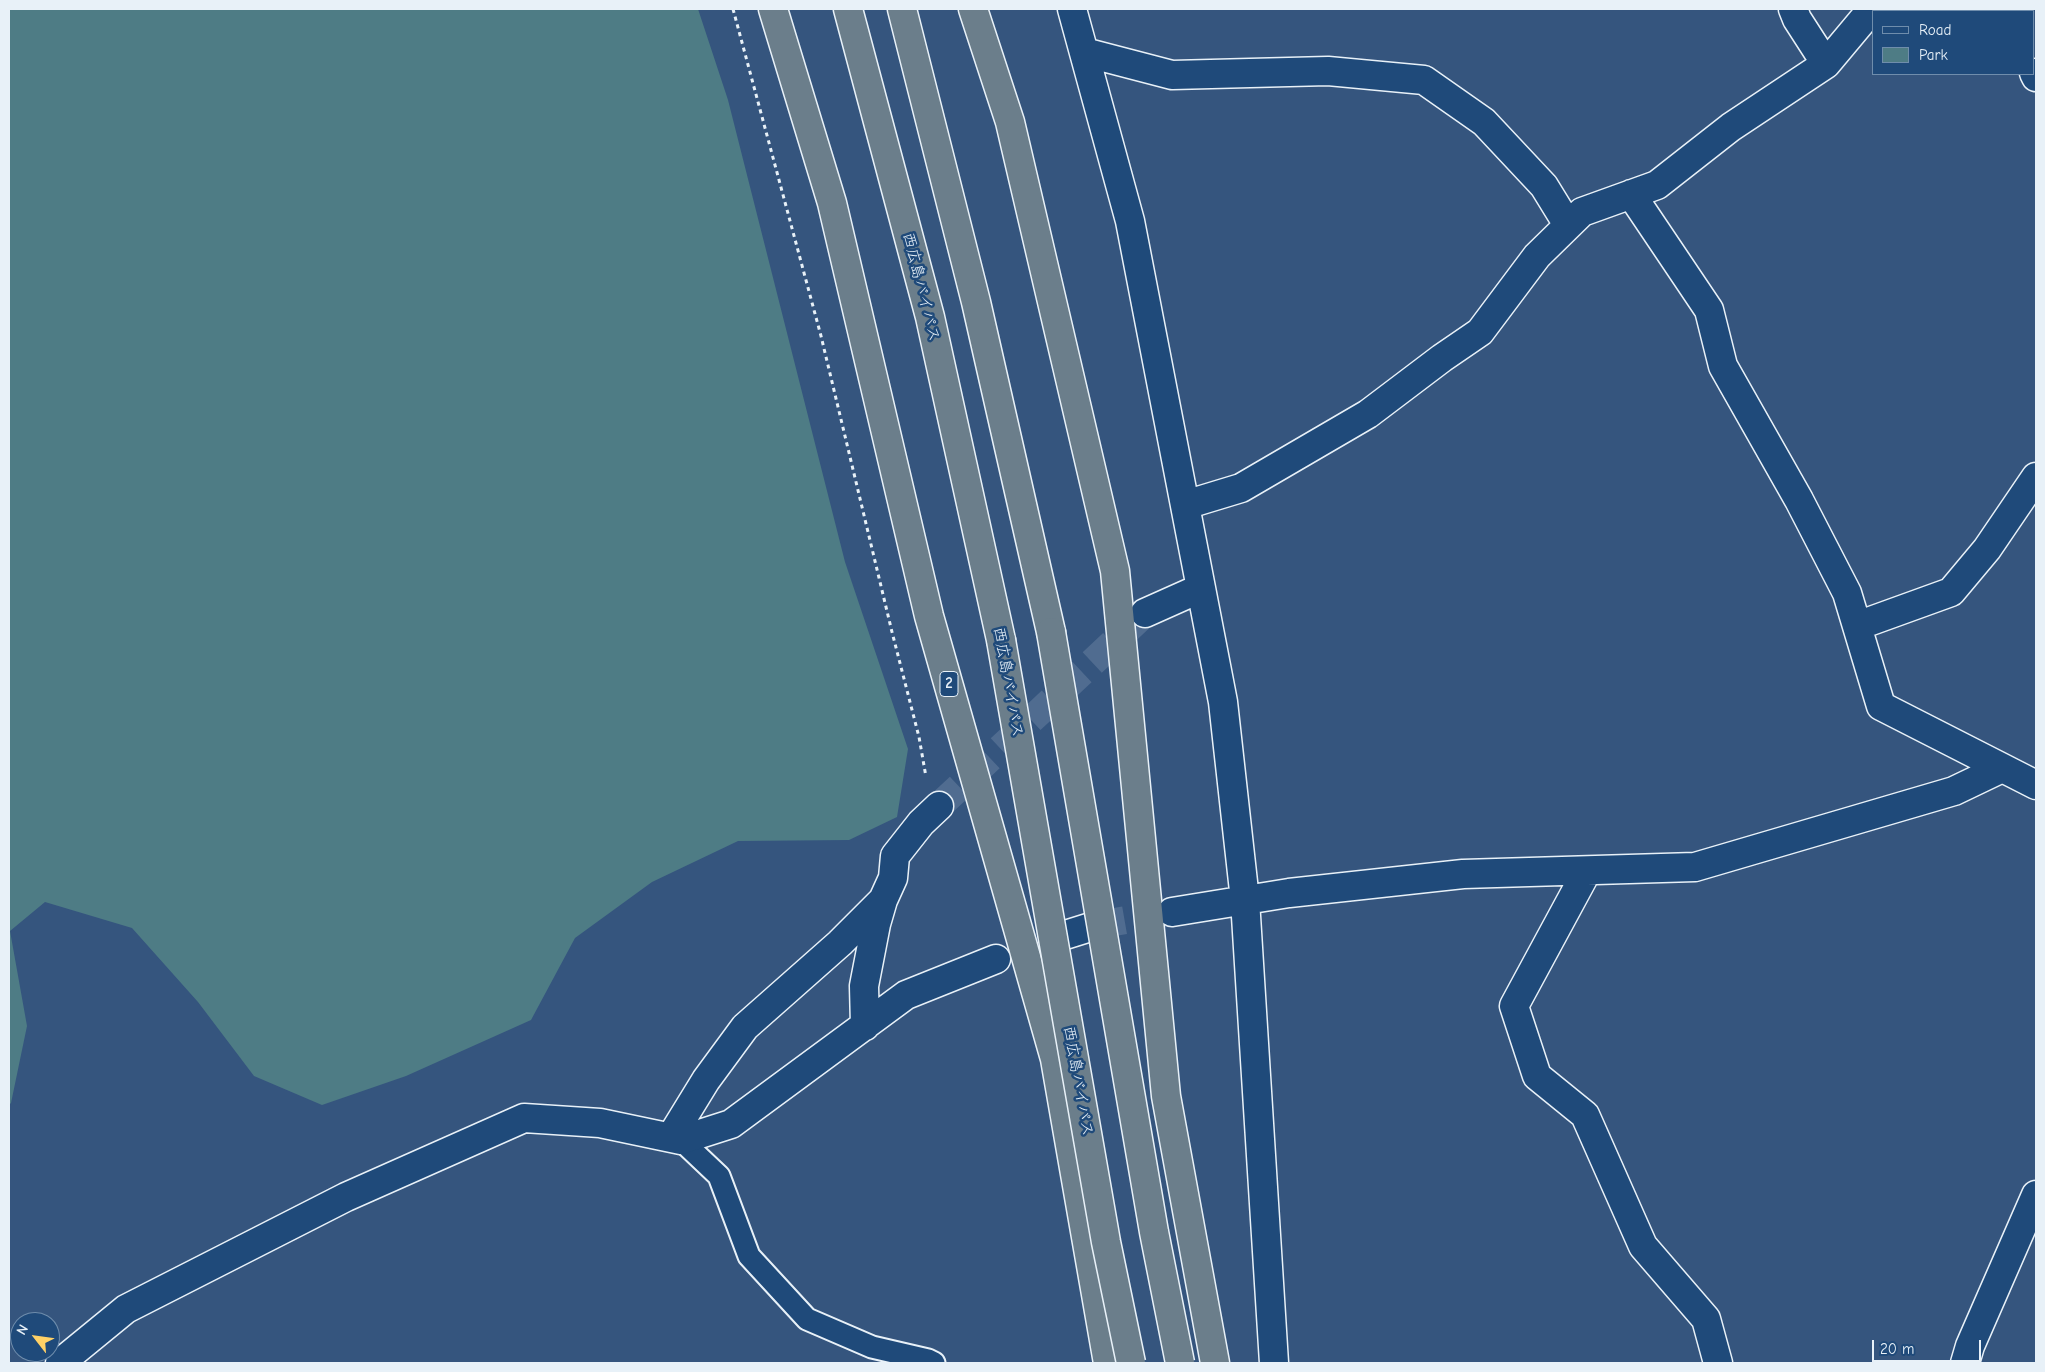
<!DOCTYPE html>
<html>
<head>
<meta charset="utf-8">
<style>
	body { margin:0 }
	#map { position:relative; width:2045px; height:1372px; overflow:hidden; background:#35557e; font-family:"Comic Neue",sans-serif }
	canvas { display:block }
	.frame { position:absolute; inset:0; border:10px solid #e8f1f8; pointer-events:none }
	.legend { position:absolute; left:1872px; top:10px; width:162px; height:65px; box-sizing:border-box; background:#1f4a7a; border:1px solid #6f8dac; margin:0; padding:6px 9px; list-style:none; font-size:15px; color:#e8f1f8 }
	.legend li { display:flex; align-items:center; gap:10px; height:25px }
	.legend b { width:25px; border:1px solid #6f8dac }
	.north { position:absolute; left:10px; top:1312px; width:50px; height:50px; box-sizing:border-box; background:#1f4a7a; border:1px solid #6f8dac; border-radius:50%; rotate:300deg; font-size:14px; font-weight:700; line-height:20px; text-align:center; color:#e8f1f8 }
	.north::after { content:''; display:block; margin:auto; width:18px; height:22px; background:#ffd166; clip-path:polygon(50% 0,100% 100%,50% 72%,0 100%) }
	.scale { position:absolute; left:1872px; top:1340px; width:109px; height:22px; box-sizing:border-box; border:2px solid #e8f1f8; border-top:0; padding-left:6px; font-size:15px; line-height:18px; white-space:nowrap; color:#e8f1f8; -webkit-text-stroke:4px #1f4a7a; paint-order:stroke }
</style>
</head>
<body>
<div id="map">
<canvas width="2045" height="1372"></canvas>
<div class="frame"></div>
<ul class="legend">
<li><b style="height:6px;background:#1f4a7a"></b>Road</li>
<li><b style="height:14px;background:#4e7c85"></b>Park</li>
</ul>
<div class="north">N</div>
<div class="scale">20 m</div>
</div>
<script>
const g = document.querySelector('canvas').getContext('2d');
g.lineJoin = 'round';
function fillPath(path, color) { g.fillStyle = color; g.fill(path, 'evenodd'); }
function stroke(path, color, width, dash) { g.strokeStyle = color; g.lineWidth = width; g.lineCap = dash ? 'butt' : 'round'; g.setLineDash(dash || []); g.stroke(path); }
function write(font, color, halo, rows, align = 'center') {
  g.font = font + ' "Comic Neue","Klee One",sans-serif'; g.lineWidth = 5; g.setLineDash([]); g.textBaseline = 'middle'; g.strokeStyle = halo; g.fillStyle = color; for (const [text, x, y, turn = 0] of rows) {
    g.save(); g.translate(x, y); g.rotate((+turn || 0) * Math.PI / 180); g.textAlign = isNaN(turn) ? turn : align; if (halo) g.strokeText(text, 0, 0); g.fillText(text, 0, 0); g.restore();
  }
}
fillPath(new Path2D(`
	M9,9H698L728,100L845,562L908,749L897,817L849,840L738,841L652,882L575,938L531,1020L406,1076L322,1105L254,1076L198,1002L132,928L45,902L10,931L27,1026L11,1103L9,1105Z`), '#4e7c85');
stroke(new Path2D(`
	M939,806L1145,613
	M1097,925L1172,912`), '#506c90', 28, [28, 14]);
const lane = new Path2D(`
	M681,1140L719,1176L749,1256L807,1319L872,1347L928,1360L934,1363`);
const street = new Path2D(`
	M1072,9L1130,221L1223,702L1245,900L1274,1363
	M1793,9L1797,19L1826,64
	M1992,9L1994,11
	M1084,52L1172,75L1328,71L1424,80L1484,122L1544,186L1568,225
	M2034,73L2036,77
	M1631,194L1709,310L1723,366L1799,500L1847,593L1881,706L2036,785
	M1185,505L1241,488L1368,414L1442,358L1480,332L1537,256L1582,212L1657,185L1731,127L1826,64L1872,9
	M1145,613L1201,588
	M1857,626L1951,592L1987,549L2036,477
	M1587,871L1514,1006L1537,1076L1585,1115L1643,1246L1706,1319L1718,1363
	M1172,912L1289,893L1463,874L1695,867L1954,791L2002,768
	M1062,936L1097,925
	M865,1026L864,986L876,924L883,900L893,878L895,856L921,823L939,806
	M671,1137L706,1080L745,1027L840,943L883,900
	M60,1363L126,1309L346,1197L524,1118L600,1123L681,1140L731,1124L906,995L996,959
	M1965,1363L1970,1346L2036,1195`);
const highway = new Path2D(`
	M773,9L832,203L929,616L1055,1059L1108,1363
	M848,9L930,317L1001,640
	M902,9L976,302L1051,632
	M973,9L1010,122L1115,571L1166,1096L1215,1363`);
stroke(lane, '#e8f1f8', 25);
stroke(street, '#e8f1f8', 31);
stroke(highway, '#e8f1f8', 31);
stroke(new Path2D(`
	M733,9L821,336L892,632L919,737L926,777`), '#e8f1f8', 3, [4, 4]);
stroke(lane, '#1f4a7a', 21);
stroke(street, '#1f4a7a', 28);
stroke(highway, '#6b7e8b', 28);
const highwayBridge = new Path2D(`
	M1051,632L1154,1232L1180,1363
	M1001,640L1106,1242L1131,1363`);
stroke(highwayBridge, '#e8f1f8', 31, []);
stroke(highwayBridge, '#6b7e8b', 28);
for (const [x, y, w] of [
	[949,684,18]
]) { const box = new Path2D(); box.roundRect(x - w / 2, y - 12.5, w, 25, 4); g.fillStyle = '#1f4a7a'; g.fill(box); stroke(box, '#e8f1f8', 1); }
write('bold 15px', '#e8f1f8', null, [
	["2",949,684]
]);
write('16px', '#e8f1f8', '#1f4a7a', [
	["西広島バイパス",921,287,76],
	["西広島バイパス",1008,682,80],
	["西広島バイパス",1078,1081,80]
]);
</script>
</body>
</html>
